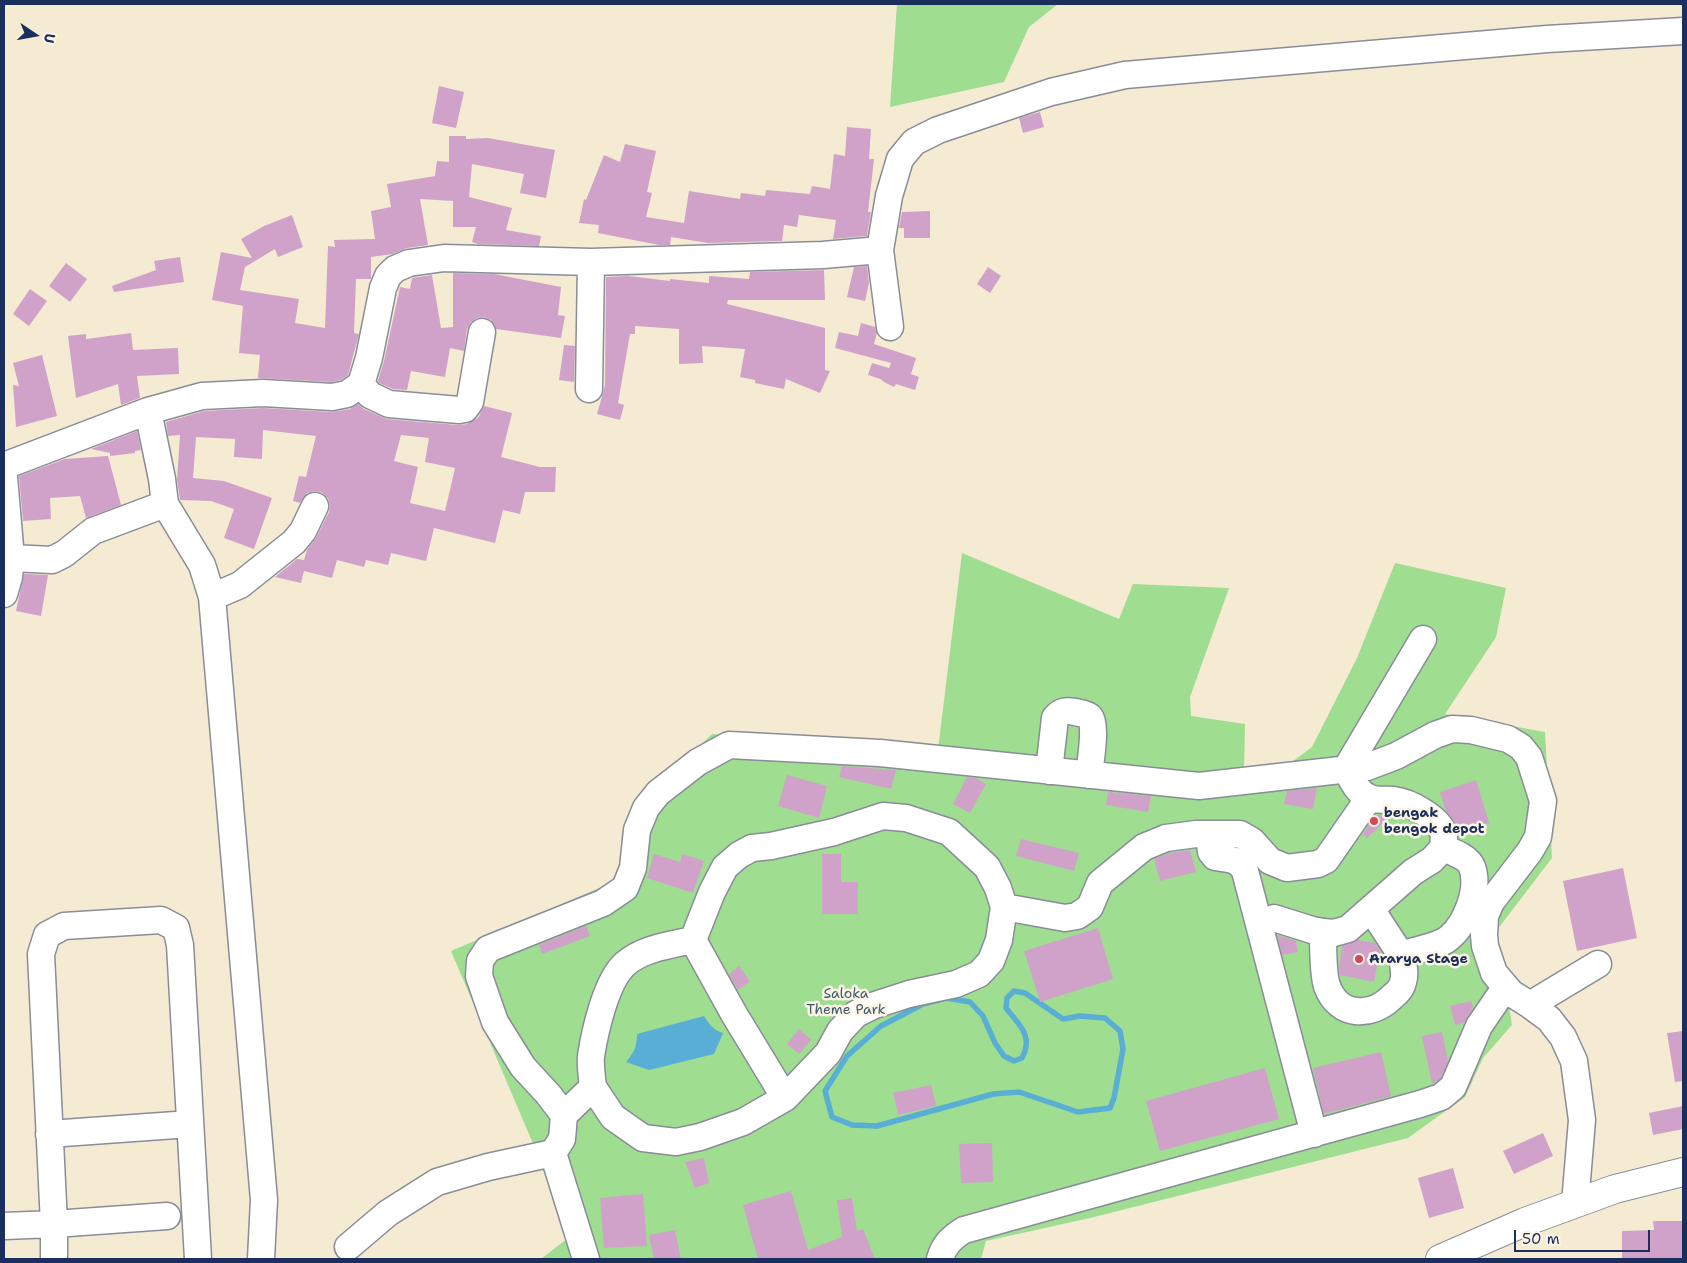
<!DOCTYPE html>
<html>
<head>
<meta charset="utf-8">
<style>
	body { margin:0 }
	#map { position:relative; width:1687px; height:1263px; overflow:hidden; background:#f4ebd2; font-family:"Shantell Sans",sans-serif }
	canvas { display:block }
	.frame { position:absolute; inset:0; border:5px solid #1b2f5e; pointer-events:none }
	.north { position:absolute; left:10px; top:10px; width:50px; height:50px; -webkit-text-stroke:4px #fcf5e5; paint-order:stroke; rotate:102deg; font-size:14px; font-weight:700; line-height:20px; text-align:center; color:#1b2f5e }
	.north::after { content:''; display:block; margin:auto; width:18px; height:22px; background:#1b2f5e; clip-path:polygon(50% 0,100% 100%,50% 72%,0 100%) }
	.scale { position:absolute; left:1514px; top:1230px; width:136px; height:22px; box-sizing:border-box; border:2px solid #1b2f5e; border-top:0; padding-left:6px; font-size:15px; line-height:18px; white-space:nowrap; color:#1b2f5e; -webkit-text-stroke:4px #fcf5e5; paint-order:stroke }
</style>
</head>
<body>
<div id="map">
<canvas width="1687" height="1263"></canvas>
<div class="frame"></div>
<div class="north">U</div>
<div class="scale">50 m</div>
</div>
<script>
const g = document.querySelector('canvas').getContext('2d');
g.lineJoin = 'round';
function fillPath(path, color) { g.fillStyle = color; g.fill(path, 'evenodd'); }
function stroke(path, color, width, dash) { g.strokeStyle = color; g.lineWidth = width; g.lineCap = dash ? 'butt' : 'round'; g.setLineDash(dash || []); g.stroke(path); }
function write(font, color, halo, rows, align = 'center') {
  g.font = font + ' "Shantell Sans",sans-serif'; g.lineWidth = 5; g.setLineDash([]); g.textBaseline = 'middle'; g.strokeStyle = halo; g.fillStyle = color; for (const [text, x, y, turn = 0] of rows) {
    g.save(); g.translate(x, y); g.rotate((+turn || 0) * Math.PI / 180); g.textAlign = isNaN(turn) ? turn : align; if (halo) g.strokeText(text, 0, 0); g.fillText(text, 0, 0); g.restore();
  }
}
fillPath(new Path2D(`
	M897,4H1058L1029,27L1004,82L890,107Z
	M962,553L1119,619L1133,584L1229,588L1190,697L1191,716L1245,724L1244,773L1292,762L1312,747L1357,658L1395,563L1506,588L1496,637L1445,714L1545,732L1552,858L1497,930L1512,1025L1483,1058L1465,1097L1408,1138L1090,1218L986,1241L981,1259H541L572,1235L451,951L618,880L630,811L712,734L938,750Z`), '#9fdd91');
fillPath(new Path2D(`
	M704,1016C709,1024 713,1030 723,1033L714,1054L649,1070L626,1062C634,1053 637,1046 637,1034Z`), '#59aed5');
stroke(new Path2D(`
	M1014,991L1025,993L1063,1019L1080,1016L1105,1018L1120,1031L1123,1049L1114,1098L1110,1108L1078,1112L1019,1092L993,1094L877,1126L852,1125L832,1117L825,1091L847,1056L881,1026L923,1004L946,998L970,1002L983,1016L995,1043L1004,1056L1014,1061L1022,1058C1034,1036 1019,1025 1006,1008L1007,998Z`), '#59aed5', 5.5);
fillPath(new Path2D(`
	M439,86L464,92L456,128L432,123Z
	M1040,112L1044,127L1023,133L1019,118Z
	M847,127L871,129L869,159H874L868,212H871L867,236L833,239L836,220L799,215L797,227L784,225L782,241L708,243L671,237L670,245H659L598,233L599,225L579,223L584,199L586,200L604,155L620,162L625,144L656,151L647,192L652,193L646,217L684,223L689,191L740,199L741,193L765,196L766,190L810,194L812,186L830,189L834,154L845,156Z
	M449,136H466V139L488,138L555,150L546,198L520,193L524,174L472,164L469,197L512,208L506,230L541,236L539,246L478,244L472,242L476,227H453V201L420,199L428,245L407,248L393,254L371,257V279H356L354,333L359,334L348,375L341,380L331,382L258,378L260,355L239,353L243,306L212,300L221,252L252,258L241,239L264,226L292,215L303,247L278,257L275,249L245,267L240,290L299,299L295,323L325,328L328,246L335,247L334,240L375,239L371,211L391,207L387,184L435,176L437,161L449,162Z
	M930,211V238H904V228H899L902,212Z
	M180,257L184,282L114,292L112,286L156,270L154,261Z
	M66,263L87,279L70,302L49,286Z
	M867,266L869,283L865,301L847,297L854,267Z
	M988,267L1001,276L990,293L977,284Z
	M824,270L825,300H728L727,304L825,328V370L830,371L820,393L786,379L784,389L755,383V380L740,377L745,349L702,346L703,363L679,364V329L635,326V334H630L618,403L624,405L620,420L597,414L605,386L606,277L628,276L670,281V279L709,283V276L749,279L750,272Z
	M453,273L494,274L561,287L558,315L565,316L561,338L496,329L491,320L484,317L477,318L471,322L467,329L464,351L450,348L445,377L411,371L407,390L393,389L379,383L378,381L384,361L400,287L410,289L412,278L432,275L441,328L453,327Z
	M30,289L47,301L29,326L13,314Z
	M861,323L875,327L877,333L874,344L916,358L911,374L919,377L915,390L896,384L894,387L882,381L883,380L868,375L872,363L889,368L891,363L835,348L839,332L858,336Z
	M131,333L133,350L178,348L179,374L137,376L140,398L121,405L118,384L76,398L68,336L86,334V339Z
	M564,345L575,346L574,382L559,380Z
	M42,355L57,416L16,427L13,385L19,386L13,363Z
	M358,404L364,409L387,419L458,425L467,424L478,418L484,406L512,413L501,457L540,467H556L555,492H525L520,514L503,510L495,543L434,528L426,561L391,553L388,565L366,560L364,567L337,560L332,578L304,571L301,583L275,577L297,559L304,560L307,550L316,538L329,512L330,505L328,498L321,492L314,491L307,493L300,503L293,501L299,476L306,477L316,436L263,430L262,459L234,457L235,439L196,437L193,478L224,481L272,498L254,549L224,538L234,509L211,501L180,500V499L177,480L180,435L168,436L166,422L204,411L263,408L331,412L350,409ZM401,435L429,438L425,462L455,468L445,511L410,503L418,467L394,461Z
	M137,431L141,450L135,451V453L110,456V453L91,449Z
	M108,456L121,505L86,518L80,496L50,498L51,519L23,521L19,476L65,459Z
	M24,574L48,575L41,616L16,611Z
	M842,766L896,770L891,789L839,777Z
	M787,775L827,786L819,818L778,806Z
	M967,777L976,778L986,784L970,813L953,804Z
	M1476,780L1489,823L1458,833L1454,821L1446,811L1440,792Z
	M1317,788L1313,809L1284,804L1287,791Z
	M1108,792L1151,796L1148,812L1106,805Z
	M1376,815H1391L1367,838L1363,834Z
	M1021,839L1079,853L1074,871L1016,856Z
	M1190,850L1196,872L1160,881L1154,859L1170,853Z
	M654,854L680,862L682,854L704,861L693,893L647,878Z
	M822,854H841V882H858V914H822Z
	M1623,868L1637,938L1577,951L1563,881Z
	M586,926L590,936L542,954L539,945Z
	M1098,928L1113,979L1040,1002L1024,951Z
	M1277,935L1296,941L1298,952L1282,955Z
	M1358,940L1375,943L1380,950L1374,982L1340,975L1339,965L1342,946Z
	M739,966L750,981L738,990L729,974Z
	M1471,1001L1473,1008L1464,1023L1455,1025L1450,1006Z
	M799,1029L811,1040L799,1054L787,1044Z
	M1683,1031V1081L1675,1082L1667,1033Z
	M1442,1032L1448,1061L1441,1078L1432,1084L1422,1036Z
	M1381,1052L1391,1096L1324,1114L1313,1068Z
	M1265,1068L1279,1119L1160,1151L1146,1101Z
	M931,1085L936,1106L898,1115L893,1093Z
	M1683,1106V1129L1653,1135L1649,1113Z
	M1543,1133L1553,1156L1514,1174L1503,1151Z
	M992,1143L993,1182L961,1183L959,1144Z
	M704,1158L709,1183L695,1188L685,1162Z
	M1453,1168L1464,1208L1429,1218L1418,1178Z
	M791,1191L808,1250L842,1237L837,1200L852,1198L857,1231L863,1229L875,1259H758L743,1205Z
	M643,1194L647,1246L604,1248L600,1198Z
	M1653,1221H1683V1258L1622,1259V1231L1654,1230Z
	M675,1230L681,1259H654L649,1235Z`), '#d0a2ca');
const minor = new Path2D(`
	M880,250L890,327
	M361,384L370,395L389,404L459,410L465,409L470,402L482,332
	M589,389L591,262
	M148,411L162,479L165,504L202,565L212,597L264,1200L261,1259
	M4,466L148,411L202,396L263,393L332,397L347,394L361,384L369,358L383,288L388,276L395,269L409,263L444,258L591,262L823,255L880,250L889,196L900,159L914,142L938,130L1051,92L1125,75L1547,39L1683,31
	M4,477L11,558L9,577L4,594
	M11,558L52,560L64,554L93,531L165,504
	M212,597L240,585L294,542L303,531L315,506
	M1049,771L1055,718C1061,711 1066,710 1075,712C1080,713 1087,714 1090,717C1097,725 1090,764 1089,775
	M1209,834L1211,852L1215,857C1227,859 1239,858 1245,871L1314,1134
	M1004,907L1065,918L1077,916L1090,907L1100,883L1144,847L1166,838L1196,834H1240L1252,841L1270,861L1287,868L1318,864L1326,860L1369,798
	M1371,909L1401,955
	M1274,918L1312,930L1323,932L1334,933L1348,929L1413,872L1432,860L1443,848C1443,844 1444,840 1444,836C1441,818 1409,802 1393,800C1385,799 1377,801 1370,798C1357,793 1352,780 1346,769L1423,639
	M1323,932C1323,944 1323,975 1327,986C1338,1017 1371,1018 1392,997C1397,993 1402,988 1403,982C1406,973 1403,963 1401,955C1414,950 1438,947 1449,938C1466,924 1480,889 1472,867C1468,857 1453,852 1443,848
	M1530,1005L1598,964
	M593,1087L613,1117L643,1138L676,1142L700,1137L743,1122L785,1098L828,1053L840,1031L856,1014L872,1006L909,994L956,984L979,974L991,961L999,940L1004,907L998,888L987,867L949,832L906,818L883,816L834,832L771,846L752,848L739,855L725,867L712,892L693,940
	M564,1115L593,1087C592,1077 590,1066 591,1056C595,1031 606,981 625,964C643,948 671,945 693,940L734,1014L785,1098
	M49,1134L190,1124
	M4,1226L54,1224L41,954L47,935L64,926L161,920L176,928L180,945L198,1259
	M348,1247L388,1213L437,1182L488,1167L553,1153
	M54,1259V1224L167,1216
	M586,1259L553,1153L562,1139L564,1115L548,1094L523,1067L495,1022L479,976L480,961L488,949L603,903L625,888L633,868L637,830L646,808L658,793L698,762L729,745L880,753L1199,786L1367,767L1396,756L1435,735L1452,729L1471,730L1508,739L1521,747L1529,757L1543,801L1538,837L1530,851L1491,902L1485,916L1484,935L1485,946L1494,973L1511,993L1530,1005L1549,1019L1563,1037L1574,1061L1582,1120L1575,1204
	M940,1259C944,1245 951,1238 964,1230L1420,1104L1441,1097L1453,1087L1479,1026L1505,988`);
const highway = new Path2D(`
	M1440,1259L1525,1222L1615,1189L1683,1172`);
stroke(minor, '#888d98', 29);
stroke(highway, '#888d98', 30);
stroke(minor, '#fff', 26);
stroke(highway, '#fff', 28);
for (const [x, y, r, color] of [
	[1374,821,5,"#d1495b"],
	[1359,959,5,"#d1495b"]
]) { const dot = new Path2D(); dot.arc(x, y, r, 0, 2 * Math.PI); g.fillStyle = color; g.fill(dot); stroke(dot, '#fcf5e5', 2); }
write('bold 14px', '#1b2f5e', '#fcf5e5', [
	["bengak",1384,813],
	["bengok depot",1384,829],
	["Ararya Stage",1369,959]
], 'left');
write('14px', '#3c5a6b', '#fcf5e5', [
	["Saloka",846,994],
	["Theme Park",846,1010]
]);
</script>
</body>
</html>
